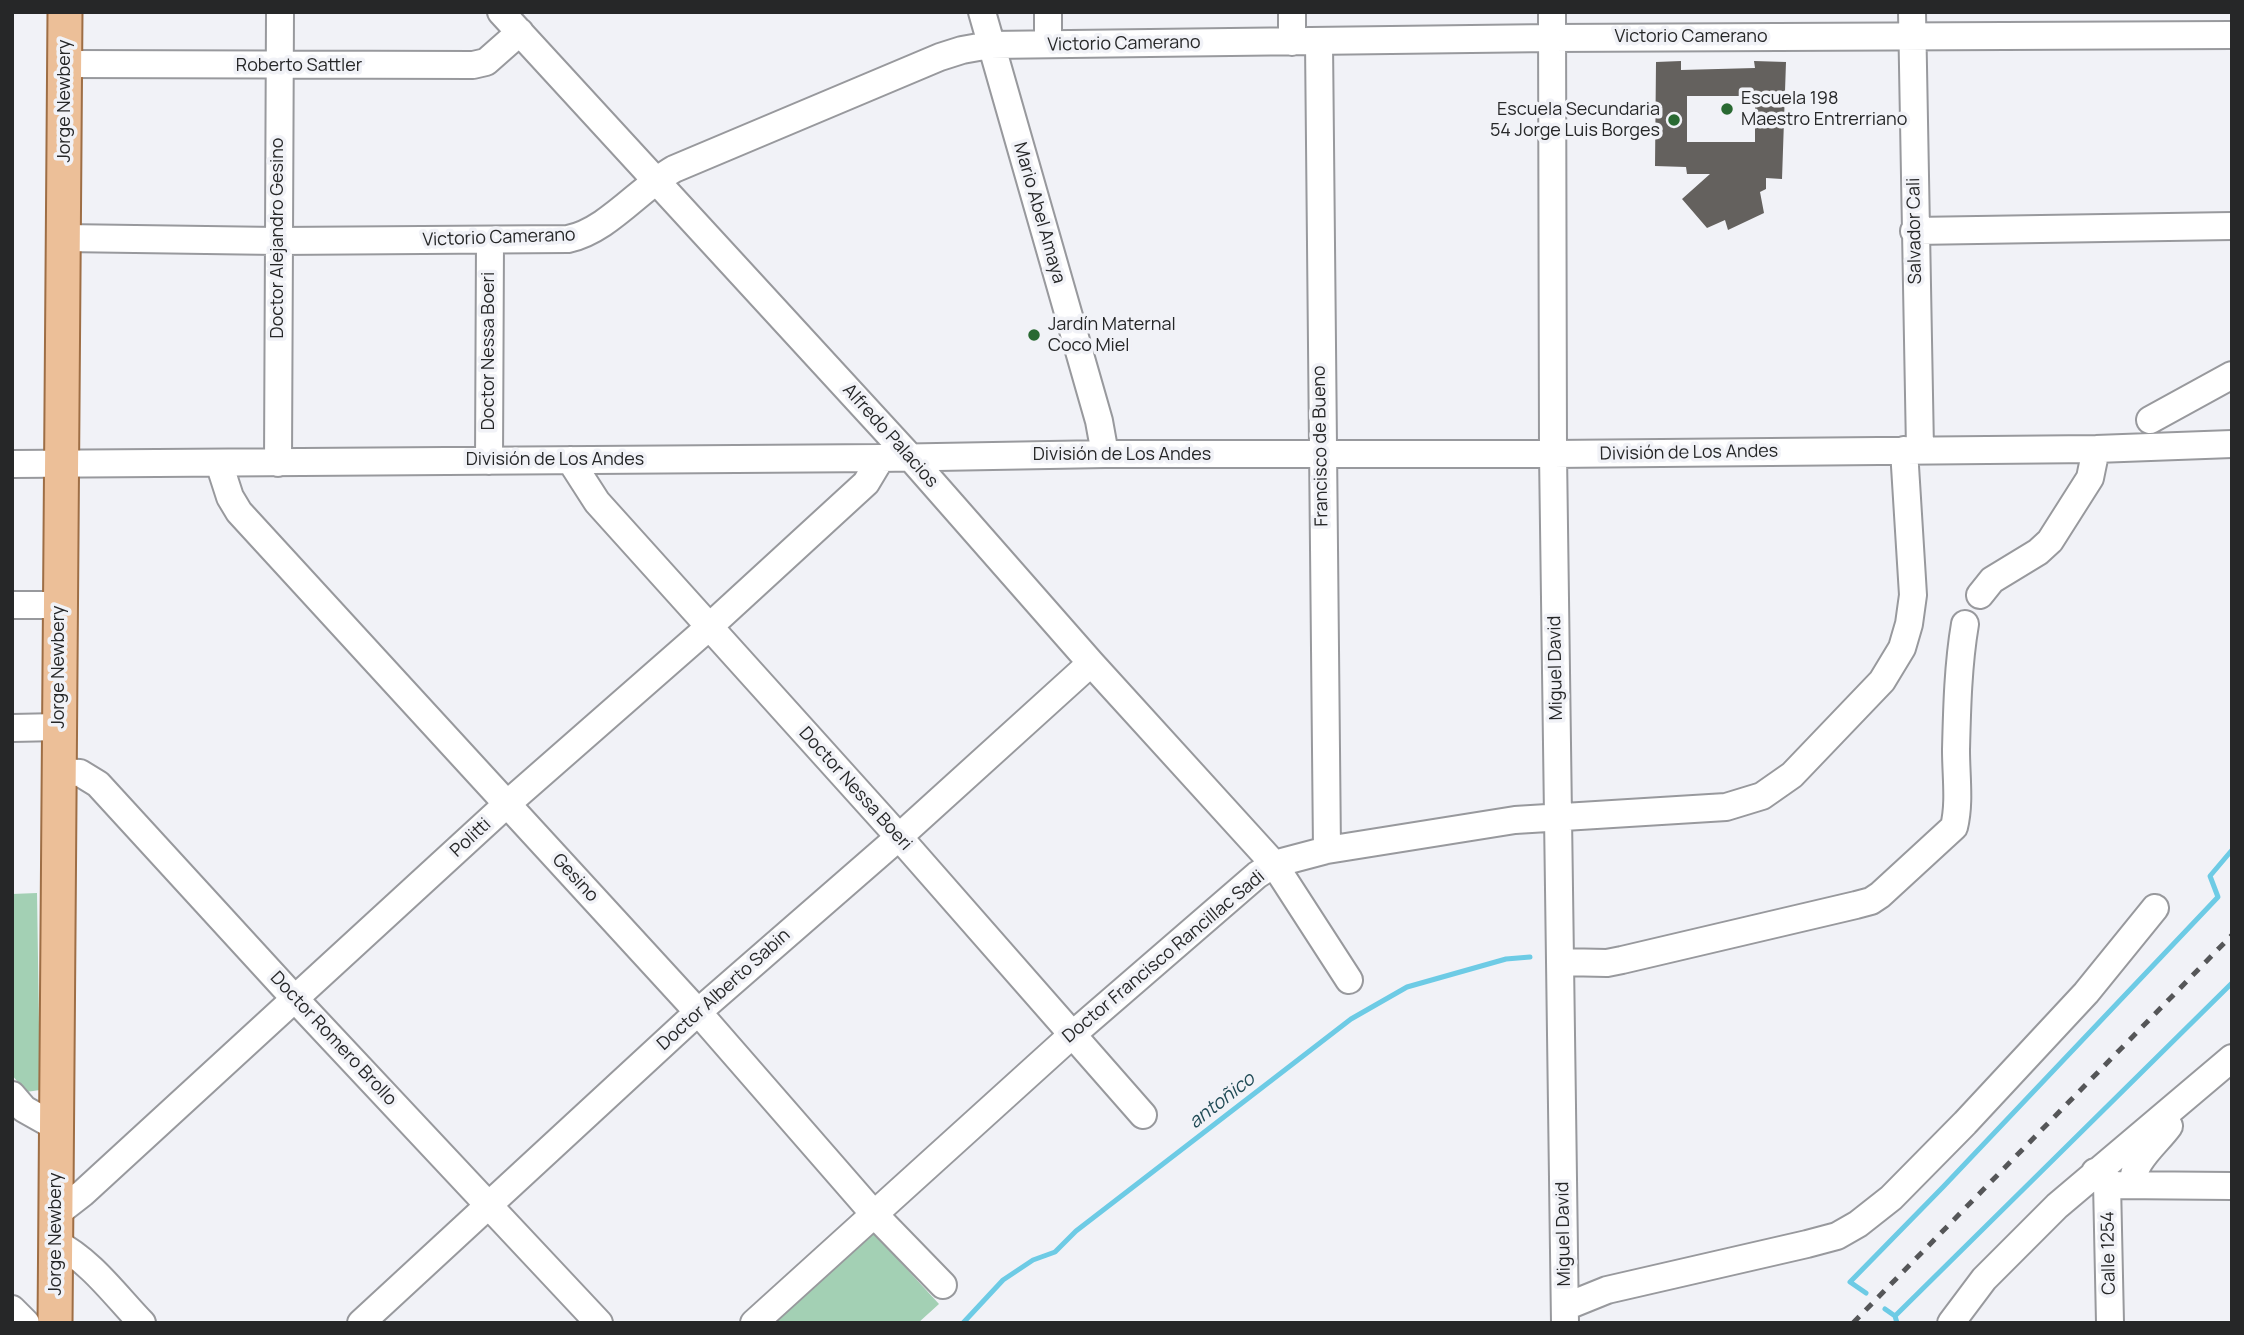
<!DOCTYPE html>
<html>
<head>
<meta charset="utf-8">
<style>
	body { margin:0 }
	#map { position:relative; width:2244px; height:1335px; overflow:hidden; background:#f1f2f7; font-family:Manrope,sans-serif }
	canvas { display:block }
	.frame { position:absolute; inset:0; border:14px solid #262728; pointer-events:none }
</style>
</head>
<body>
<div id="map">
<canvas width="2244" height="1335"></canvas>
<div class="frame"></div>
</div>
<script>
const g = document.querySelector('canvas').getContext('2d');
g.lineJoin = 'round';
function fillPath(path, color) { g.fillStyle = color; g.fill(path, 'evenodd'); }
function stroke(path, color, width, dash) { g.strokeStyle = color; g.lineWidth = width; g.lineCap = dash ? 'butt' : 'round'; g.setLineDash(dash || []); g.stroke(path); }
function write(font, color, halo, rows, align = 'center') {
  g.font = font + ' Manrope,sans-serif'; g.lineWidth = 7; g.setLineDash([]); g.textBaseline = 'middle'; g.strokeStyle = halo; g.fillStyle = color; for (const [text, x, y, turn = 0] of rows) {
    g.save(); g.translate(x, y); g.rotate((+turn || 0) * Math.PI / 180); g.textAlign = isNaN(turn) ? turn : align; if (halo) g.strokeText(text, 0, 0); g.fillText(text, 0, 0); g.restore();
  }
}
fillPath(new Path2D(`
	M37,893L40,1090L26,1092L12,1075V894Z
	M871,1230L939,1304L918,1323H771Z`), '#a3d0b4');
stroke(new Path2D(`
	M1866,1293L1850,1282L1943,1187L2218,897L2210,876L2232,850
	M1885,1309L1895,1316
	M963,1323L1003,1280L1033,1260L1055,1252L1076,1231L1351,1019L1407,987L1506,959L1530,957
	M1897,1323L1895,1316L2232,983`), '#6dcbe5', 5);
fillPath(new Path2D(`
	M1681,61V70L1755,68L1754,61L1786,62L1782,179L1766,178V189L1760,192L1764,213L1728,230L1725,220L1707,228L1682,199L1710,174H1687L1686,167L1655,166L1656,62ZM1687,96H1755V142H1687Z`), '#64615e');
const minor = new Path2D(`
	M501,12L910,457L1091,663L1274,864L1349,980
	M982,12L1099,421L1105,454
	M1048,12V44
	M1292,12V42
	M1552,12L1553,454L1565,1323
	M1912,12L1920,449
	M1319,42L1327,850
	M66,64L473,65L486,62L520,32
	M1914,231L2232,226
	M64,238L277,241L568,239C607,231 639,189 674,169L940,57L962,50L990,45L1551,38L2232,35
	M2150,420L2232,375
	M570,460L597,502L899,837L1143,1115
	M489,461L490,241
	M219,463L230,497L239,512L698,1012L874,1214L943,1285
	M278,463L280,12
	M12,464L881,458L1105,454H1553L2096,449L2232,444
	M1980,595L1992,580L2038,552L2050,541L2090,478L2096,449
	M12,605H59
	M12,728L59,727
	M59,772L80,773L98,784L296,1000L599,1323
	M1560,962L1607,963L1622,960L1856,905L1871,901L1880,895L1954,827C1960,803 1956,776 1956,750C1957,709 1958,665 1965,624
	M12,1095L24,1109L56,1127
	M2095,1172L2107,1183L2116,1185L2232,1186
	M2107,1183L2110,1323
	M2133,1185C2131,1162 2157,1143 2169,1126
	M56,1214L83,1193L507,804L709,627L866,483L881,458
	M56,1243C91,1261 115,1295 142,1323
	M1565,1307L1607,1290L1807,1244L1837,1236L1858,1224L1891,1198L1965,1123L2086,993L2155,908
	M12,1309L26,1323
	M361,1323L698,1012L899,837L1091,663
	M754,1323L1072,1035L1257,875L1274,864L1327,850L1515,820L1726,807L1762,796L1792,775L1882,681L1902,648L1909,624L1913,595L1904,450
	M1951,1323L1984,1279L2057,1206L2232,1058`);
const major = new Path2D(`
	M55,1323L65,12`);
stroke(minor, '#98999d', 30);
stroke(major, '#9e6e45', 37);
stroke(minor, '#fff', 26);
stroke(major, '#ecbf98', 33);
stroke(new Path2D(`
	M1853,1323L2232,935`), '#555658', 5, [9, 9]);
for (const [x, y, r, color] of [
	[1727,109,7,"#296932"],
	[1674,120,7,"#296932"],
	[1034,335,7,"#296932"]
]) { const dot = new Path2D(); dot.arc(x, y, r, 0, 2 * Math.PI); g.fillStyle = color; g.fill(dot); stroke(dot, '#f1f2f7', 2.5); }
write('18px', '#262728', '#f1f2f7', [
	["Victorio Camerano",1691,37],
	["Victorio Camerano",1124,44,-1],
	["Roberto Sattler",299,66],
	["Jorge Newbery",65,101,-90],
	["Mario Abel Amaya",1039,213,74],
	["Salvador Cali",1915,231,-91],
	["Doctor Alejandro Gesino",278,238,-90],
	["Victorio Camerano",499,238,-2],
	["Doctor Nessa Boeri",489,351,-90],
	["Alfredo Palacios",890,436,48],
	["Francisco de Bueno",1321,446,-91],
	["División de Los Andes",1689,453,-1],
	["División de Los Andes",1122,455],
	["División de Los Andes",555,460],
	["Jorge Newbery",59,667,-90],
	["Miguel David",1556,668,-91],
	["Doctor Nessa Boeri",855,789,48],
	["Politti",471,838,-43],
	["Gesino",575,878,47],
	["Doctor Francisco Rancillac Sadi",1164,957,-40],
	["Doctor Alberto Sabin",724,990,-42],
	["Doctor Romero Brollo",333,1039,47],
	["Jorge Newbery",56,1234,-90],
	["Miguel David",1564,1234,-91],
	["Calle 1254",2109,1253,-91]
]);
write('18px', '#262728', '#f1f2f7', [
	["Escuela 198",1741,99],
	["Maestro Entrerriano",1741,120],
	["Escuela Secundaria",1660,110,"right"],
	["54 Jorge Luis Borges",1660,131,"right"],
	["Jardín Maternal",1048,325],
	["Coco Miel",1048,346]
], 'left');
write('italic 19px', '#1f4a55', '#f1f2f7', [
	["antoñico",1222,1101,-38]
]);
</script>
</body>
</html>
